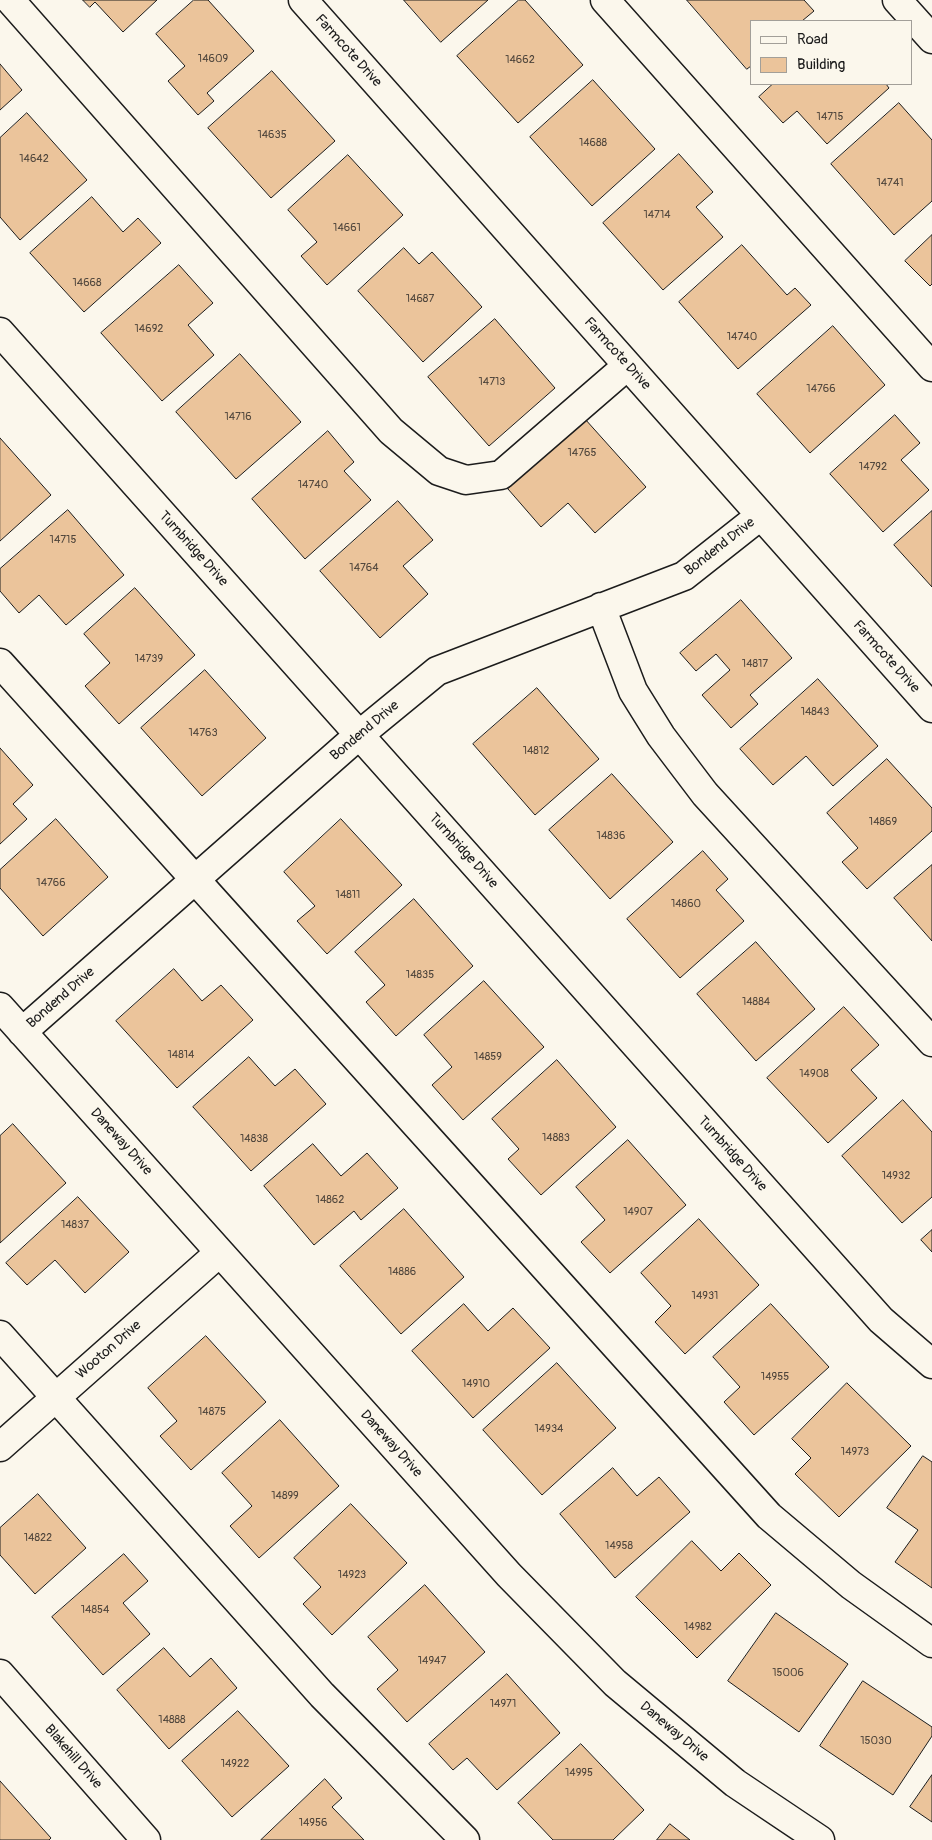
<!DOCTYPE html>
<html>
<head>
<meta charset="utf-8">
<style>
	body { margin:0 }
	#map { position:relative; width:932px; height:1840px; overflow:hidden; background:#fbf7ec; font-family:Pangolin,sans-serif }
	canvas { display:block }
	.legend { position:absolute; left:750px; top:20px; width:162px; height:65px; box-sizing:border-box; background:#fbf7ec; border:1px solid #a29f99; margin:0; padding:6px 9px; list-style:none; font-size:15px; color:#1c1c1c }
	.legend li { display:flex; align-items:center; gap:10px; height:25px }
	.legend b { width:25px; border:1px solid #a29f99 }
</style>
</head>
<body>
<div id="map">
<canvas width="932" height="1840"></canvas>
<ul class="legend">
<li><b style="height:6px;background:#fbf7ec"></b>Road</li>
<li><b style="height:14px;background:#ebc49b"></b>Building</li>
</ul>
</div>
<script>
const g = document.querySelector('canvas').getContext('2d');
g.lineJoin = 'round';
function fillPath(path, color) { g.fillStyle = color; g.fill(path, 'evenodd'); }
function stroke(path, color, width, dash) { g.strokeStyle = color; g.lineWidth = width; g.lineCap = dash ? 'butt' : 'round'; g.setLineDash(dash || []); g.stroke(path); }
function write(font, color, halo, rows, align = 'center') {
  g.font = font + ' Pangolin,sans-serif'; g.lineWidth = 5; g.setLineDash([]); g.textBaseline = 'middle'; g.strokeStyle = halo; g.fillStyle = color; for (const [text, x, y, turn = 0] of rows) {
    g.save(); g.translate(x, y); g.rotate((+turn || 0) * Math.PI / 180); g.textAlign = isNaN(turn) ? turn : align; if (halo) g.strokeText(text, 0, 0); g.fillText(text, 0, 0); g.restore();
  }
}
const building = new Path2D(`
	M83,0H157L123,32L95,2L90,7Z
	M194,0H208L254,51L207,93L214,101L198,115L168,81L185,66L156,34Z
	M404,0H488L441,42Z
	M519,0H525L583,65L518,123L457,56Z
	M687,0H804L814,11L802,21H751V66L747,69Z
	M0,64L22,90L0,110Z
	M272,71L335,141L271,198L208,128Z
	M593,80L655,149L592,206L530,137Z
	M773,84H886L889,88L827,144L797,111L783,123L759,97Z
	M899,103L932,140V201L894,235L831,164Z
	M27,113L87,180L20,240L0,217V138Z
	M679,154L713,192L696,207L723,237L663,290L603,223Z
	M348,155L403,215L327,285L301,256L317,242L288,210Z
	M92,197L123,232L138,218L161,243L84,312L30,253Z
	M932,235V284L930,286L905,261Z
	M742,245L787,295L795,288L811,305L738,369L679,302Z
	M404,248L419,264L432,252L482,307L423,362L358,291Z
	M179,265L213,303L188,325L214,355L162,401L101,333Z
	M495,319L555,388L489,446L428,377Z
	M833,326L885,385L810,453L757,394Z
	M240,354L301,422L236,479L176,412Z
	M895,415L920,443L901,460L929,490L883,532L830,474Z
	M585,419L646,487L595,533L568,503L541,527L508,489Z
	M328,431L354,462L344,471L371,500L305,559L252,499Z
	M0,438L51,495L0,541Z
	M398,501L433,540L403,566L428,594L380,638L320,571Z
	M68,510L124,575L66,625L39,595L19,613L0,591V569Z
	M932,511V587L894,545Z
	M135,588L195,655L119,724L85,686L110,663L84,634Z
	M741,600L792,658L750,695L758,704L731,728L702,695L730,670L716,654L696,671L680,653Z
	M205,670L266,738L202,796L141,728Z
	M818,679L878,746L833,786L806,756L773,785L740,749Z
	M537,688L599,759L535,815L473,744Z
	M0,748L33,785L13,804L27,819L0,844Z
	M887,759L932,808V831L867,889L842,862L858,848L827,813Z
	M612,774L673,842L610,899L549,830Z
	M56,819L108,877L43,936L0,888V870Z
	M341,819L402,885L327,954L297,921L315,906L284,872Z
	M703,851L728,879L716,890L744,921L680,978L627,919Z
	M932,865V941L894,898Z
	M414,899L473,966L396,1036L366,1002L385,985L355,952Z
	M756,942L815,1009L756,1061L697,994Z
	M174,969L202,1001L221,985L253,1020L177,1088L116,1021Z
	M484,981L544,1047L463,1120L432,1085L452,1067L424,1035Z
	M844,1007L879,1045L851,1070L877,1098L828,1143L767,1078Z
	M249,1057L275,1086L295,1069L326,1104L251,1171L193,1107Z
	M557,1060L616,1127L541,1195L508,1159L519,1149L492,1119Z
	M903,1100L932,1132V1197L902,1223L842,1156Z
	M13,1124L66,1183L0,1243V1136Z
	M628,1140L686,1205L610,1273L581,1242L605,1220L576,1187Z
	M313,1144L341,1176L367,1153L398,1188L361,1220L354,1211L314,1245L264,1186Z
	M78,1197L129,1252L85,1293L55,1260L27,1285L6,1263Z
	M404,1209L464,1277L401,1334L340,1266Z
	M699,1219L759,1285L685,1354L655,1322L671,1306L641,1273Z
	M932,1230V1252L921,1240Z
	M464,1304L488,1331L513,1308L550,1348L473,1418L412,1351Z
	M771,1304L829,1367L754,1435L724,1402L740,1387L713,1357Z
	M206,1336L266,1402L191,1470L160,1436L177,1421L148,1388Z
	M557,1363L616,1428L542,1495L483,1430Z
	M847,1383L911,1446L839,1517L795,1474L811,1458L792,1439Z
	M280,1420L339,1486L259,1558L230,1526L252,1506L222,1473Z
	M923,1456L932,1462V1588L895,1562L918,1530L887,1508Z
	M613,1468L637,1496L659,1477L690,1512L615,1578L560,1514Z
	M38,1494L86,1548L35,1594L0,1555V1528Z
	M351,1504L407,1563L332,1635L303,1604L321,1587L294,1558Z
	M692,1541L721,1571L739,1553L771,1585L697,1658L636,1597Z
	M124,1554L148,1581L123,1603L150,1634L103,1675L52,1617Z
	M425,1585L485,1652L407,1722L377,1689L398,1670L368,1637Z
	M776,1613L848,1664L799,1732L728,1681Z
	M164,1648L190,1677L211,1658L237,1688L169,1749L117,1690Z
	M507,1674L560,1733L497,1790L467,1758L453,1770L429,1744Z
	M863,1681L932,1727V1736L893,1795L820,1746Z
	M238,1711L289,1766L232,1817L182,1761Z
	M581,1744L644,1810L613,1840H553L518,1803Z
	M932,1775V1822L910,1807Z
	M325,1779L342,1798L332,1807L364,1840H261Z
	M0,1781L51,1838L49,1840H0Z
	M670,1824L690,1840H657Z`);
fillPath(building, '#ebc49b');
stroke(building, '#1c1c1c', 1);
const minor = new Path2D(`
	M10,0L391,431L439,471L466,480L501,475L627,366
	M303,0L932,708
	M605,0L932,367
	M897,0L932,39
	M0,332L881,1320L932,1364
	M601,607L633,691L661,736L705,794L932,1042
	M0,663L769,1516L851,1585L932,1643
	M0,1007L509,1575L615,1683L735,1783L820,1840
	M22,1032L359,735L437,671L684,576L760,516
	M0,1335L322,1695L465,1840
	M0,1447L219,1253
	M0,1674L146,1840`);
stroke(minor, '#1c1c1c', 31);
stroke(minor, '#fbf7ec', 28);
write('11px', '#50463c', null, [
	["14609",213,59],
	["14662",520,60],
	["14715",830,117],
	["14635",272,135],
	["14688",593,143],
	["14642",34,159],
	["14741",890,183],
	["14714",657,215],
	["14661",347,228],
	["14668",87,283],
	["14687",420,299],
	["14692",149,329],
	["14740",742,337],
	["14713",492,382],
	["14766",821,389],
	["14716",238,417],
	["14765",582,453],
	["14792",873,467],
	["14740",313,485],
	["14715",63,540],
	["14764",364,568],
	["14739",149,659],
	["14817",755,664],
	["14843",815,712],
	["14763",203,733],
	["14812",536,751],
	["14869",883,822],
	["14836",611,836],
	["14766",51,883],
	["14811",348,895],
	["14860",686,904],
	["14835",420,975],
	["14884",756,1002],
	["14814",181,1055],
	["14859",488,1057],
	["14908",814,1074],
	["14883",556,1138],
	["14838",254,1139],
	["14932",896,1176],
	["14862",330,1200],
	["14907",638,1212],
	["14837",75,1225],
	["14886",402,1272],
	["14931",705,1296],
	["14955",775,1377],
	["14910",476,1384],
	["14875",212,1412],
	["14934",549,1429],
	["14973",855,1452],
	["14899",285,1496],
	["14822",38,1538],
	["14958",619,1546],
	["14923",352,1575],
	["14854",95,1610],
	["14982",698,1627],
	["14947",432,1661],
	["15006",788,1673],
	["14971",503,1704],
	["14888",172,1720],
	["15030",876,1741],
	["14922",235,1764],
	["14995",579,1773],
	["14956",313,1823]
]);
write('14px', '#1c1c1c', '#fbf7ec', [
	["Farmcote Drive",348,51,48],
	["Farmcote Drive",617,354,48],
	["Bondend Drive",720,547,-38],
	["Turnbridge Drive",193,549,48],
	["Farmcote Drive",886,657,48],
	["Bondend Drive",365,731,-40],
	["Turnbridge Drive",463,851,48],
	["Bondend Drive",61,998,-41],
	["Daneway Drive",121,1142,48],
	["Turnbridge Drive",732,1154,48],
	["Wooton Drive",109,1350,-41],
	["Daneway Drive",391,1444,48],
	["Daneway Drive",674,1732,40],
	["Blakehill Drive",73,1757,49]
]);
</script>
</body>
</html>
